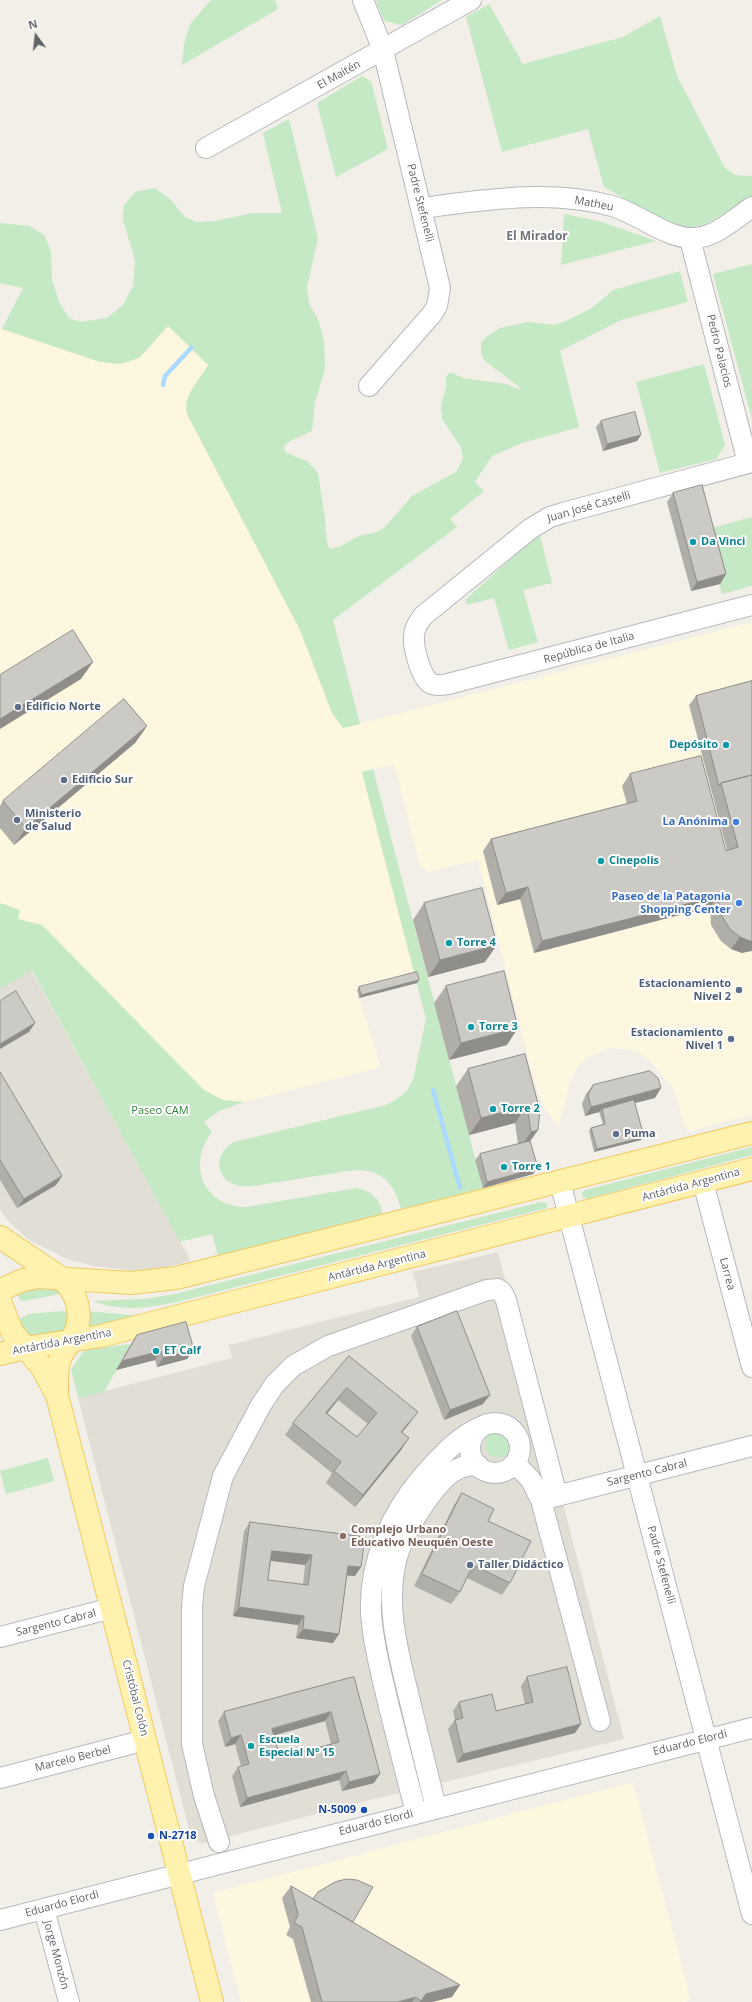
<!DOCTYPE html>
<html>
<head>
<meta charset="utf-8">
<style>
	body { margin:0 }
	#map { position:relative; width:752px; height:2002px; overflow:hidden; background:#f1efe8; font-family:"Open Sans",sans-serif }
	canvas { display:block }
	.north { position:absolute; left:16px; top:16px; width:40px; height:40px; -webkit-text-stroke:3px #fff; paint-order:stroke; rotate:345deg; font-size:11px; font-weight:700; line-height:16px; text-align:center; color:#5f6368 }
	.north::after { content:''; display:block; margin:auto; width:14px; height:18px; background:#5f6368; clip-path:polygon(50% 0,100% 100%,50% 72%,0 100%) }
</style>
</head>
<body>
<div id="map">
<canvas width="752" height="2002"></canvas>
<div class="north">N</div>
</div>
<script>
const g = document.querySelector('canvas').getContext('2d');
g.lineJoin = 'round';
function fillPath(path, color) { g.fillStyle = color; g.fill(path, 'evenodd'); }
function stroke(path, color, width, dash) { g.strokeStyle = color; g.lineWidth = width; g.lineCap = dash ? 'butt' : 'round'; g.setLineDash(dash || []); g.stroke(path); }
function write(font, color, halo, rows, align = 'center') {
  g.font = font + ' "Open Sans",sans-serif'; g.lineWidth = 4; g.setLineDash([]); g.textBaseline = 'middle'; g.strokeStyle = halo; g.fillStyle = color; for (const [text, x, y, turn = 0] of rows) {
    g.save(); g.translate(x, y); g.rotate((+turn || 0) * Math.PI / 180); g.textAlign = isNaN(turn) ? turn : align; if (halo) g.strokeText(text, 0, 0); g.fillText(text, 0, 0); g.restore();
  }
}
fillPath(new Path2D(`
	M168,326L209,365L189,394L187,414L300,630L332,712L343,728L752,622V1114L692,1131L686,1130L674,1090L651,1062L642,1055L632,1051L612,1048L592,1055L577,1067L570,1082L559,1128L546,1111L534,1082L478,860L429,872L420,866L394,764L362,772L417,983L359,998L381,1067L244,1102L223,1100L212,1096L196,1084L42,925L18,919L20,910L0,903V328L100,362L120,364L130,362L146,352Z
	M633,1782L691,2000L684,2002H241L213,1893Z`), '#fef7e0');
fillPath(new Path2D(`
	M31,970L191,1261L162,1268L138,1271L93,1266L67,1259L29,1240L9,1222L0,1209V989Z
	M498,1252L624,1739L374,1799L201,1844L191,1837L78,1398L232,1358L229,1345L419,1297L413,1272Z`), '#e1ded6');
fillPath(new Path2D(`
	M211,0H275L278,9L182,65L184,44L190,24Z
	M376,0H442L402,25L384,21Z
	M489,4L523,64L623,37L660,16L677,76L725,168L735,175L752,176V197C735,208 703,231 681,227C660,223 625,198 604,187L588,129L502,152L466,17Z
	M362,76L371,81L388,149L336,177L317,103Z
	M289,119L318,238L307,287L309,304L318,319L324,341L325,368L315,403L312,431L290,441L284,446L285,452L308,462L318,473L325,519L327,543L330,549L339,547L359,536L377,532L384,528L412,496L456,472L463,459L461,447L442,419L441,404L446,389V376L451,372L463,378L506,384L520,390L519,387L484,360L481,354V342L489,335L500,328L529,322L554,325L564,322L592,308L613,290L680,271L688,302L621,320L560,351L579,427L522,443L492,456L475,482L484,491L450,519L457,527L333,620L360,724L343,728L332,713L300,630L187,414C182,395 200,380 208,365L168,326L139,358L120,364L100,362L2,329L23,288L0,283V223L29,226L44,235L51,251L52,280L60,304L69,318L81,322L107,318L123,305L133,286L135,260L123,220L124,205L135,192L155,188L171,200L186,218L197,222L215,221L253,213H282L263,133Z
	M564,214L602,222L656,241L561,265Z
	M752,264V419L713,274Z
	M704,364L725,445L716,459L660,473L636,382Z
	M752,517V586L722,594L705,530Z
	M540,536L552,583L523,590L538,642L509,650L494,598L467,605L465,600L535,537Z
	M373,769L483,1188L401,1209C397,1194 390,1179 375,1173C363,1168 348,1171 336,1173C315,1176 293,1180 272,1183C262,1184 252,1188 242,1186C215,1184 212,1153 234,1142L386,1105L397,1099L406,1092L413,1080L426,1019L362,772Z
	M0,903L20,910L18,919L42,925L204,1090L223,1100L244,1102L219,1111L204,1122L212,1132C187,1164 203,1207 246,1207L357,1188C371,1191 383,1201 382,1216L220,1262L212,1234L180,1242L32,970L0,989Z
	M752,1147V1155L587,1199L582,1196V1193L585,1190Z
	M541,1202L547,1203V1208L177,1302C149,1308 120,1312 93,1301L144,1299L175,1294Z
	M56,1286L60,1294L24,1301L20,1300L17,1292L21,1289Z
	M63,1311L68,1312L67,1332L30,1338L16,1321L29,1314Z
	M85,1311L154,1317L84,1331Z
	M131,1344L104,1392L78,1398L71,1369L85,1350Z
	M485 1444a14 14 0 1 1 28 0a14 14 0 1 1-28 0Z
	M48,1458L54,1481L6,1494L0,1471Z`), '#c5e8c5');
stroke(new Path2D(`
	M163,385L165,376L191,348
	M433,1090L460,1188`), '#aadaff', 4.5);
const minor = new Path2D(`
	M363,0L383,50L440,288L437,306L432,314L369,386
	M206,148L471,0
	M421,208C484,200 549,189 612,206C637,213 667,238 691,238C714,239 734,219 752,207
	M690,239L748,463
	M752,462L563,513L550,517L530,529L423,616C419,622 414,628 414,636C413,647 421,680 432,684C437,686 443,685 448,684L752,605
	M560,1182L752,1914
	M703,1182L752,1367
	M470 1448a25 25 0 1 1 50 0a25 25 0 1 1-50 0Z
	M515,1463L531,1480L541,1500L600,1721
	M545,1499L752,1446
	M0,1637L112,1608
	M0,1778L145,1740
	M436,1808C428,1775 420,1743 412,1710C401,1662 383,1607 397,1557C404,1533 417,1513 432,1493C444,1478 458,1462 479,1466
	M416,1813C407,1778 398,1742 389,1707C382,1676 373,1644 371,1612C369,1562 391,1513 423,1476C442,1455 459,1435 485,1425
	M219,1842L204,1796L192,1744V1607L194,1586L223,1476L261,1405L275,1384L293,1366L328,1346L487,1290L498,1289L502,1292L506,1300L557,1496
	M44,1909L69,2002
	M0,1920L752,1728`);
const major = new Path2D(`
	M0,1237L61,1278C77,1292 84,1315 74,1335C70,1344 63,1350 60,1359C56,1370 57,1382 57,1393
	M0,1290L23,1280L38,1277L131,1283L176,1278L752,1133
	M0,1301L12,1332L41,1366L57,1395L212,2002
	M0,1354L25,1348L101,1336L752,1169`);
stroke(minor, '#b5b8bc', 22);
stroke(major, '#f2c960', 24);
stroke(minor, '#fff', 20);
stroke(major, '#fff2af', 22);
fillPath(new Path2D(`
	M601,421L641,435L637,441L603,451L596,427Z
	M673,493L726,574L720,584L691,591L667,502Z
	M752,681L742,953L731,949L721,941L711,925L710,907L534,953L520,899L497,905L483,851L491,839L627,804L622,786L630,774L726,851L727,850L689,705L696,696Z
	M147,726L135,743L14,845L0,828V806L3,801Z
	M424,903L485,962L428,977L413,920Z
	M419,980L417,983L359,998L357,990L359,987Z
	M446,986L507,1045L449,1060L434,1003Z
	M525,1054L538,1130L530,1141L533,1174L483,1188L475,1160L480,1154L518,1144L515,1123L469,1135L456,1086L468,1069Z
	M0,1072L62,1176L56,1185L17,1208L0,1180Z
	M593,1085L655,1098L635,1103L641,1140L594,1152L589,1131L591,1128L603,1124L599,1112L585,1116L582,1104L586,1094Z
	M417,1327L483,1404L444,1420L411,1336Z
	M137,1335L187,1359L157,1367L155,1360L116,1370L131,1344Z
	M349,1356L409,1424L402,1432L409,1438L401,1450L355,1507L326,1483L332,1473L285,1435L293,1423ZM338,1400L368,1424L357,1437L327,1413Z
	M462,1493L488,1521L510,1583L502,1595L467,1578L460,1592L451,1604L414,1586L454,1505Z
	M250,1522L355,1576L347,1575L339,1634L333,1643L296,1638L298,1625L233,1616L244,1531ZM271,1561L305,1565L303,1585L268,1580Z
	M354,1677L374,1783L342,1791L339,1780L240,1807L232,1776L238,1767L241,1766L235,1744L225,1747L218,1721L224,1712ZM325,1721L331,1744L280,1758L274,1735Z
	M527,1677L575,1733L457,1763L448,1729L455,1720L453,1711L459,1702L496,1711L525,1704L521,1686Z
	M291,1886L353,1922L452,1997L432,2002H311L293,1939L286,1935L290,1927L282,1898Z`), '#afaea9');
fillPath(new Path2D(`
	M641,435L637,441L603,451L607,444Z
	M726,574L720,584L691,591L697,582Z
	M93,662L81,679L0,729V719Z
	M147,726L135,743L14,845L26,828Z
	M528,887L520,899L497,905L506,893Z
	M718,896L710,907L534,953L542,941Z
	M740,937L752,941V951L742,953L731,949Z
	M497,945L485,962L428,977L440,960Z
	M419,980L417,983L359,998L361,995Z
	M35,1023L29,1032L0,1049V1044Z
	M518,1028L507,1045L449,1060L461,1043Z
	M661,1088L655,1098L602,1111V1109L599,1112L585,1116L591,1107Z
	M527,1106L515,1123L469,1135L481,1118Z
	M538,1130L526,1147L519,1149L531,1132Z
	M644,1137L641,1140L594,1152L597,1149Z
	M538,1168L533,1174L483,1188L487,1182Z
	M62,1176L56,1185L17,1208L24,1199Z
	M194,1350L187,1359L157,1367L163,1358Z
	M161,1351L155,1360L116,1370L122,1361Z
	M347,1388L338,1400L318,1425L326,1413Z
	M490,1395L483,1404L444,1420L450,1410Z
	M418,1412L409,1424L393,1443L401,1432Z
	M409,1438L401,1450L355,1507L363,1495Z
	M272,1551L312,1555L305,1565L266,1560Z
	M348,1566L361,1567L355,1576L342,1575Z
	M239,1607L304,1616L298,1625L233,1616Z
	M303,1629L339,1634L333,1643L296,1638Z
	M331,1712L325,1721L265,1738L272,1729Z
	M581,1724L575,1733L457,1763L463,1754Z
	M241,1735L235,1744L225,1747L231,1738Z
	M346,1771L339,1780L240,1807L247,1798Z
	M380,1774L374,1783L342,1791L349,1782Z
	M460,1985L452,1997L432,2002H420L426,1994Z
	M416,1997L412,2002H398Z`), '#8f8d8a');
const building = new Path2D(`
	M635,412L641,435L607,444L601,421Z
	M702,485L726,574L697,582L673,493Z
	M73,630L93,662L0,719V675Z
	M752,681V775L721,783L719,786L696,696Z
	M124,699L147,726L26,828L3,801Z
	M701,756L726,851L738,847L721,783L752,775V941H750L740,937L730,929L720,913L718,896L542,941L528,887L506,893L491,839L637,801L630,774Z
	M482,888L497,945L440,960L424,903Z
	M504,971L518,1028L461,1043L446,986Z
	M417,972L419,980L361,995L359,987Z
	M16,991L35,1023L0,1044V1001Z
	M525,1054L540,1111L538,1130L531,1132L527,1106L481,1118L468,1069Z
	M650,1071L658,1078L661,1088L591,1107L588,1095L593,1085Z
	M0,1072L62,1176L24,1199L0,1160Z
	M634,1100L644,1137L597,1149L591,1128L605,1124L602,1109Z
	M530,1141L538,1168L487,1182L480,1154Z
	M457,1311L490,1395L450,1410L417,1327Z
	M186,1322L194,1350L163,1358L161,1351L122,1361L137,1335Z
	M349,1356L418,1412L401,1432L409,1438L363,1495L334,1471L341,1462L293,1423ZM347,1388L377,1413L357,1437L326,1413Z
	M462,1493L494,1509L488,1521L531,1541L510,1583L473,1565L460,1592L422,1574Z
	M250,1522L365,1537L361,1567L348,1566L339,1634L303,1629L304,1616L239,1607ZM272,1551L312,1555L308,1585L268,1580Z
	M567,1667L581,1724L463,1754L455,1720L463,1718L459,1702L492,1694L496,1711L533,1702L527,1677Z
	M354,1677L380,1774L349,1782L346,1771L247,1798L238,1767L249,1764L241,1735L231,1738L224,1712ZM331,1712L339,1742L280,1758L272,1729Z
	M347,1879L357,1880L373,1887L353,1922L313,1899L318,1892L335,1882Z
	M291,1886L460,1985L426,1994L421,2001L416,1997L398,2002H322L302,1927L294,1923L298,1915Z`);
fillPath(building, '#cccac5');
stroke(building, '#8f8d8a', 1);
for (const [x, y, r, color] of [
	[693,542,4,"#0f9aa8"],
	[18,707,4,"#5c6f8a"],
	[726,745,4,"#0f9aa8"],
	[64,780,4,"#5c6f8a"],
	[17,820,4,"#5c6f8a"],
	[736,822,4,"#3f7fe0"],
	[601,861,4,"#0f9aa8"],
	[739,903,4,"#3f7fe0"],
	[449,943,4,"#0f9aa8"],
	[739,990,4,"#5c6f8a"],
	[471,1027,4,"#0f9aa8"],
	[731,1039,4,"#5c6f8a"],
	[493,1109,4,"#0f9aa8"],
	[616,1134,4,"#5c6f8a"],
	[504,1167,4,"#0f9aa8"],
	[156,1351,4,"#0f9aa8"],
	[343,1536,4,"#8d6e63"],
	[470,1565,4,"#5c6f8a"],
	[251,1746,4,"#0f9aa8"],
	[364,1810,4,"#1a4fb4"],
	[151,1836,4,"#1a4fb4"]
]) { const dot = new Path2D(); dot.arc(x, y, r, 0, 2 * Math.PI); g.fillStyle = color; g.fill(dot); stroke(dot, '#fff', 1.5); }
write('11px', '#5f6368', '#fff', [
	["El Maitén",339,75,-29],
	["Padre Stefenelli",420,203,76],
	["Matheu",594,204,11],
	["Pedro Palacios",719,351,76],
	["Juan José Castelli",589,507,-16],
	["República de Italia",589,648,-15],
	["Antártida Argentina",691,1185,-15],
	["Antártida Argentina",377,1266,-14],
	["Larrea",727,1274,75],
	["Antártida Argentina",62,1342,-11],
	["Sargento Cabral",647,1473,-14],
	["Padre Stefenelli",661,1565,75],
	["Sargento Cabral",56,1623,-14],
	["Cristóbal Colón",135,1698,76],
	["Eduardo Elordi",690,1743,-14],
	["Marcelo Berbel",73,1759,-14],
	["Eduardo Elordi",376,1823,-14],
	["Eduardo Elordi",62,1904,-15],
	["Jorge Monzón",56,1955,75]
]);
write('bold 11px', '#0d838f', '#fff', [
	["Da Vinci",701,542],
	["Depósito",718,745,"right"],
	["Cinepolis",609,861],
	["Torre 4",457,943],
	["Torre 3",479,1027],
	["Torre 2",501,1109],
	["Torre 1",512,1167],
	["ET Calf",164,1351],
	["Escuela",259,1740],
	["Especial Nº 15",259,1753]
], 'left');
write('bold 11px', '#4e5e75', '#fff', [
	["Edificio Norte",26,707],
	["Edificio Sur",72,780],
	["Ministerio",25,814],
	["de Salud",25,827],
	["Estacionamiento",731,984,"right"],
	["Nivel 2",731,997,"right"],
	["Estacionamiento",723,1033,"right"],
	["Nivel 1",723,1046,"right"],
	["Puma",624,1134],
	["Taller Didáctico",478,1565]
], 'left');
write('bold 11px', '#366cbe', '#fff', [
	["La Anónima",728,822],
	["Paseo de la Patagonia",731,897],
	["Shopping Center",731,910]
], 'right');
write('11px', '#348238', '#fff', [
	["Paseo CAM",160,1111]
]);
write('bold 11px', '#785e54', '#fff', [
	["Complejo Urbano",351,1530],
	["Educativo Neuquén Oeste",351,1543]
], 'left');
write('bold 11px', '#164399', '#fff', [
	["N-5009",356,1810],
	["N-2718",159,1836,"left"]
], 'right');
write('bold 12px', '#70757a', '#fff', [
	["El Mirador",537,237]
]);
</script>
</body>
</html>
